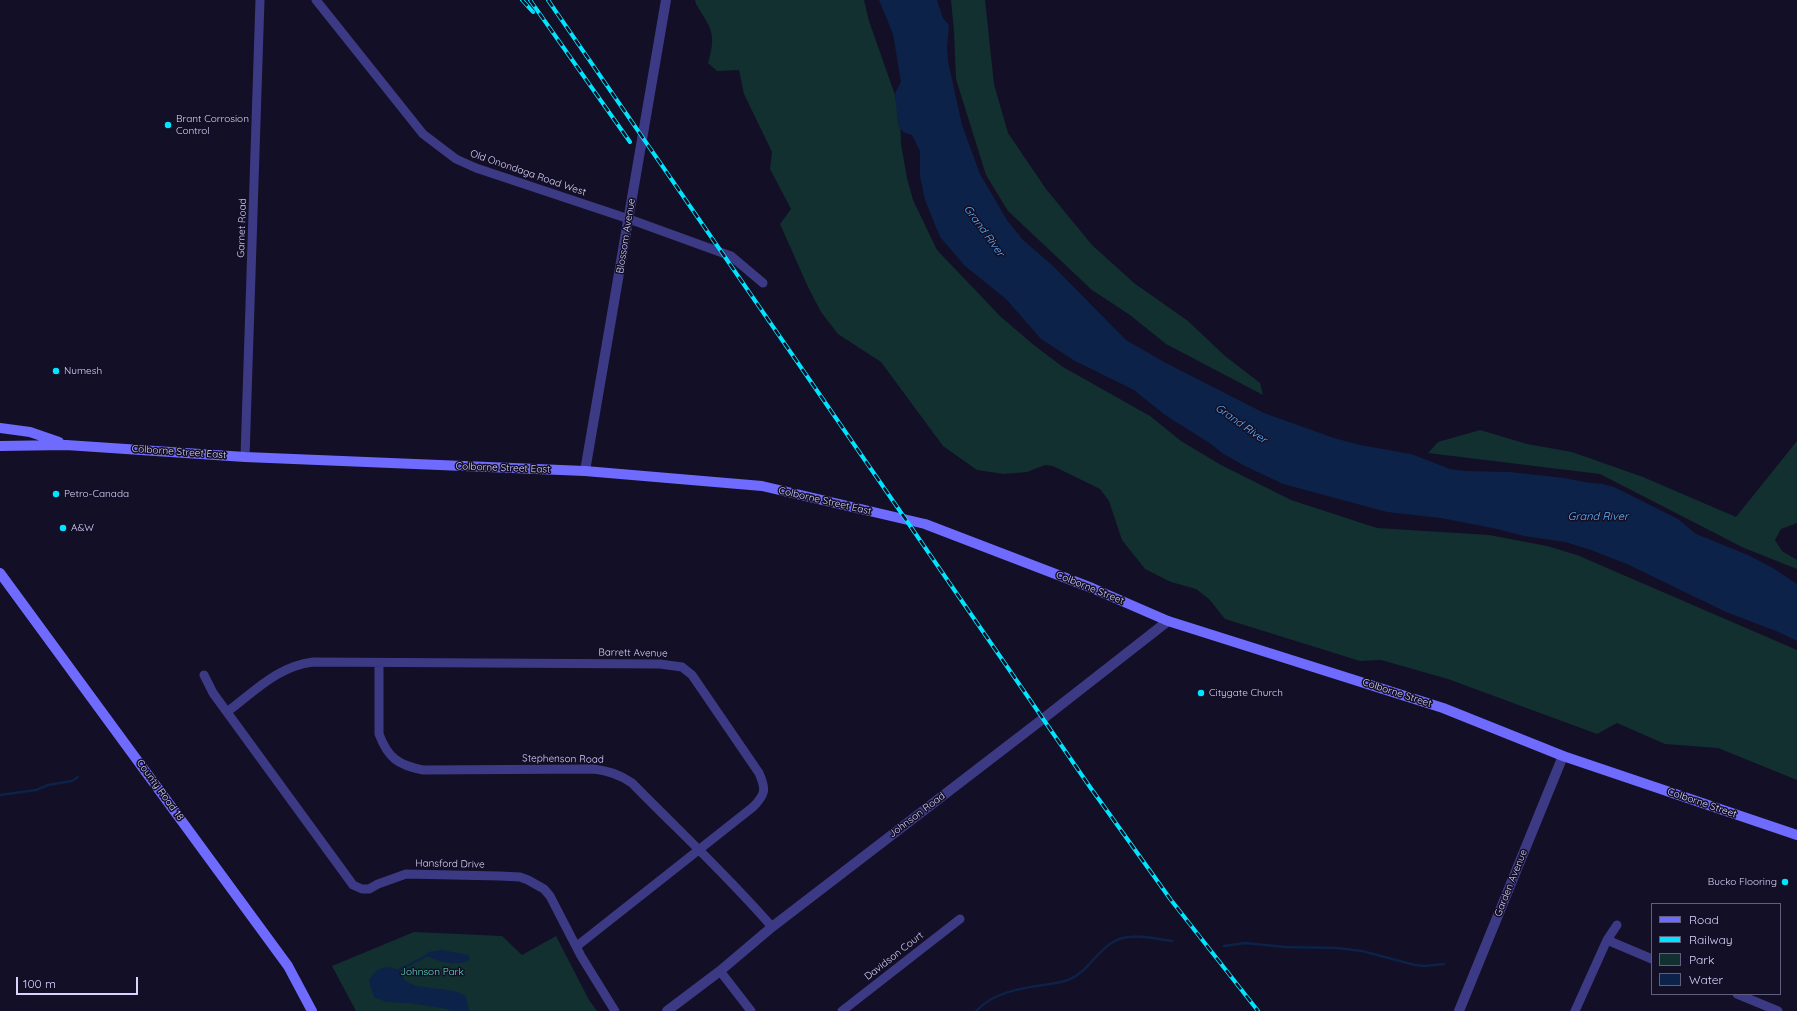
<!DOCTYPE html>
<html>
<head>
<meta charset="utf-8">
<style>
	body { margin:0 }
	#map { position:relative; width:1797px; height:1011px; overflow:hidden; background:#130f26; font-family:Quicksand,sans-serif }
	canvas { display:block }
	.legend { position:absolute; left:1651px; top:903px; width:130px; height:92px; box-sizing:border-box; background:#130f26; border:1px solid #625e7d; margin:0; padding:5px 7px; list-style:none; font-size:12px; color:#d9d4ff }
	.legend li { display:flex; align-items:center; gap:8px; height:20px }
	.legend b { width:20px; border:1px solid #625e7d }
	.scale { position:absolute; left:16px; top:977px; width:122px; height:18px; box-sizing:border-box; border:2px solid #d9d4ff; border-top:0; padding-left:5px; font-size:12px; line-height:14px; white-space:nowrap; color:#d9d4ff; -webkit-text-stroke:3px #130f26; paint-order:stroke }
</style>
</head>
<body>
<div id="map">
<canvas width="1797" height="1011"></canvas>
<ul class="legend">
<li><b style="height:5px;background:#6f6bff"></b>Road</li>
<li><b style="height:5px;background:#00e5ff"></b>Railway</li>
<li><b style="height:11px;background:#12302f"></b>Park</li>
<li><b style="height:11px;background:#0c2248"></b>Water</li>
</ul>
<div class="scale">100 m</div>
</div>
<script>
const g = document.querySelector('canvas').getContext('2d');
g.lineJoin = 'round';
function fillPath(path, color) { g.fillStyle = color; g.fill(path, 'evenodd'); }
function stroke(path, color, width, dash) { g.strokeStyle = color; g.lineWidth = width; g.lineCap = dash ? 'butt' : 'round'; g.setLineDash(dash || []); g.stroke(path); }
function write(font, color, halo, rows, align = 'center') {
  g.font = font + ' Quicksand,sans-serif'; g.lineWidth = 3; g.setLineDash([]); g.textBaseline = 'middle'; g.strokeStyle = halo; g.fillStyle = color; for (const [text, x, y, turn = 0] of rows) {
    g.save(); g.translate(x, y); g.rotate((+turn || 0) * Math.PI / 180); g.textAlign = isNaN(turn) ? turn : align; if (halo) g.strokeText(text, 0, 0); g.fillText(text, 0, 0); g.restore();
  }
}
fillPath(new Path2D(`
	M695,0H864L869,21L895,95L900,117L901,144L907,178L913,200L937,250L1001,317L1035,346L1063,367L1150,416L1181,441L1221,465L1291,500L1377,528L1489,535L1547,546L1577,555L1797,650V780L1718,748L1665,744L1617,723L1597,734L1448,679L1381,660L1360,661L1225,619L1209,599L1196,589L1171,582L1145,569L1122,540L1109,501L1100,489L1053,466L1045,465L1027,472L1004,474L977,470L943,446L881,362L838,334L821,312L808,287L780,224L791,209L770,169L772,152L744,94L739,70L717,71L708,63C717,33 711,29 696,4Z
	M951,0H985L994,84L1008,133L1046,189L1092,245L1134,283L1188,321L1225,356L1260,383L1263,395L1166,344L1130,315L1092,290L1008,211L986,175L956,79L954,31Z
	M1480,430L1527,444L1572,452L1643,477L1736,517L1797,441V523L1781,529L1775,540L1782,551L1797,560V569L1744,548L1600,474L1428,453L1438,442Z
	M414,932L502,936L522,955L556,936L589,1000L597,1011H356L332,966Z`), '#12302f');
fillPath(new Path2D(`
	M879,0H937L943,18L949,25L947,47L948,61L962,125L980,174L1007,220L1023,240L1052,265L1126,340L1164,362L1264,413L1334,438L1360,445L1411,454L1450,469L1465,471L1510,472L1564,478L1590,483L1603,484L1614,487L1678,519L1696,534L1748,555L1773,568L1797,584V641L1776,631L1726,612L1629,565L1591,550L1565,542L1524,536L1497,529L1441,518L1387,512L1283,484L1245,466L1222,453L1211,444L1165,415L1134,390L1075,361L1041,339L1006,299L965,266L940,237L925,200L920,176V151L912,135L903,132L898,125L895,93L901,82L893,34Z
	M441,950L469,955L470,959C461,968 437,961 426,956L428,952Z
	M389,967L399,970L405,981L416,986L455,991L466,996L469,1011H450L448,1009L409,1003L386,1002L374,997L369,981C374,971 378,968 389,967Z`), '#0c2248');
stroke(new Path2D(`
	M0,795L36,790L48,785L72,781L78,777
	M1224,946L1245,943L1285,947L1337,948L1362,951L1415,965L1424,966L1444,964
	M399,970L426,956
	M976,1011C994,991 1025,988 1050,984C1055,983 1063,982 1068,980C1090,972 1099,944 1123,938C1139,934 1156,939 1172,941`), '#0c2248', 2.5);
stroke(new Path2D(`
	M316,0L423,134L456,159L476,168L629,219L731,256L763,283
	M245,457L260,0
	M379,663V734C388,758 398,765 423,770L593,769C608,771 619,774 632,783C679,831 728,876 772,927
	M204,675L213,693L353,885L362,889H369L378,884L406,874L500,876L520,877L528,880L544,889L550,896L581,956L615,1011
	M227,712C254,692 278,666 313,662L660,664L682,667L692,675L759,773C766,789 766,794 753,807L577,946
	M1607,940L1652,959
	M720,971L751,1011
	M1737,994L1778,1011
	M842,1011L960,919
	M1575,1011L1607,940L1617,925`), '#3d3a85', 9);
stroke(new Path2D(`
	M585,471L666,0
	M667,1011L720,971L772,927L1044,718L1168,621
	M1459,1011L1563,756`), '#3d3a85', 10);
stroke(new Path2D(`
	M0,428L30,432L59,442
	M0,446L66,445L245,457L585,471L762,486L925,524L1092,588L1168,621L1443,708L1563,756L1797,835
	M0,573L288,966L312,1011`), '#6f6bff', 10);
const rail = new Path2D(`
	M522,0L533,12
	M530,0L630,142
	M548,0L1090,787L1171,900L1258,1011`);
stroke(rail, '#00e5ff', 4);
stroke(rail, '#130f26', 2.5, [8]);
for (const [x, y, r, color] of [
	[168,125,4,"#00e5ff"],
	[56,371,4,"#00e5ff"],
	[56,494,4,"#00e5ff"],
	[63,528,4,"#00e5ff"],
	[1201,693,4,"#00e5ff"],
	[1785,882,4,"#00e5ff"]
]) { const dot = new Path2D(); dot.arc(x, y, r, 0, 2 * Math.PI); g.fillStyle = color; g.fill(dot); stroke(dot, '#130f26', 1.5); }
write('10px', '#d9d4ff', '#130f26', [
	["Brant Corrosion",176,119],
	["Control",176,131],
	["Numesh",64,371],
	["Petro-Canada",64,494],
	["A&W",71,528],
	["Citygate Church",1209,693],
	["Bucko Flooring",1777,882,"right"]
], 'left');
write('10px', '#d9d4ff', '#130f26', [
	["Old Onondaga Road West",528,173,19],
	["Garnet Road",242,228,-88],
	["Blossom Avenue",626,236,-81],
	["Colborne Street East",179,452,4],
	["Colborne Street East",503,468,2],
	["Colborne Street East",825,501,13],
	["Colborne Street",1090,588,22],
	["Barrett Avenue",633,653,1],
	["Colborne Street",1397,693,18],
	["Stephenson Road",563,759,1],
	["County Road 18",160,790,54],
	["Colborne Street",1702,803,19],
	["Johnson Road",917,815,-37],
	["Hansford Drive",450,864,1],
	["Garden Avenue",1511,883,-68],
	["Davidson Court",894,956,-38]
]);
write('10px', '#5fe0c0', '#130f26', [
	["Johnson Park",432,972]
]);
write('italic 11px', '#62b6ff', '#130f26', [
	["Grand River",984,231,54],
	["Grand River",1241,424,35],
	["Grand River",1598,517]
]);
</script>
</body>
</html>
